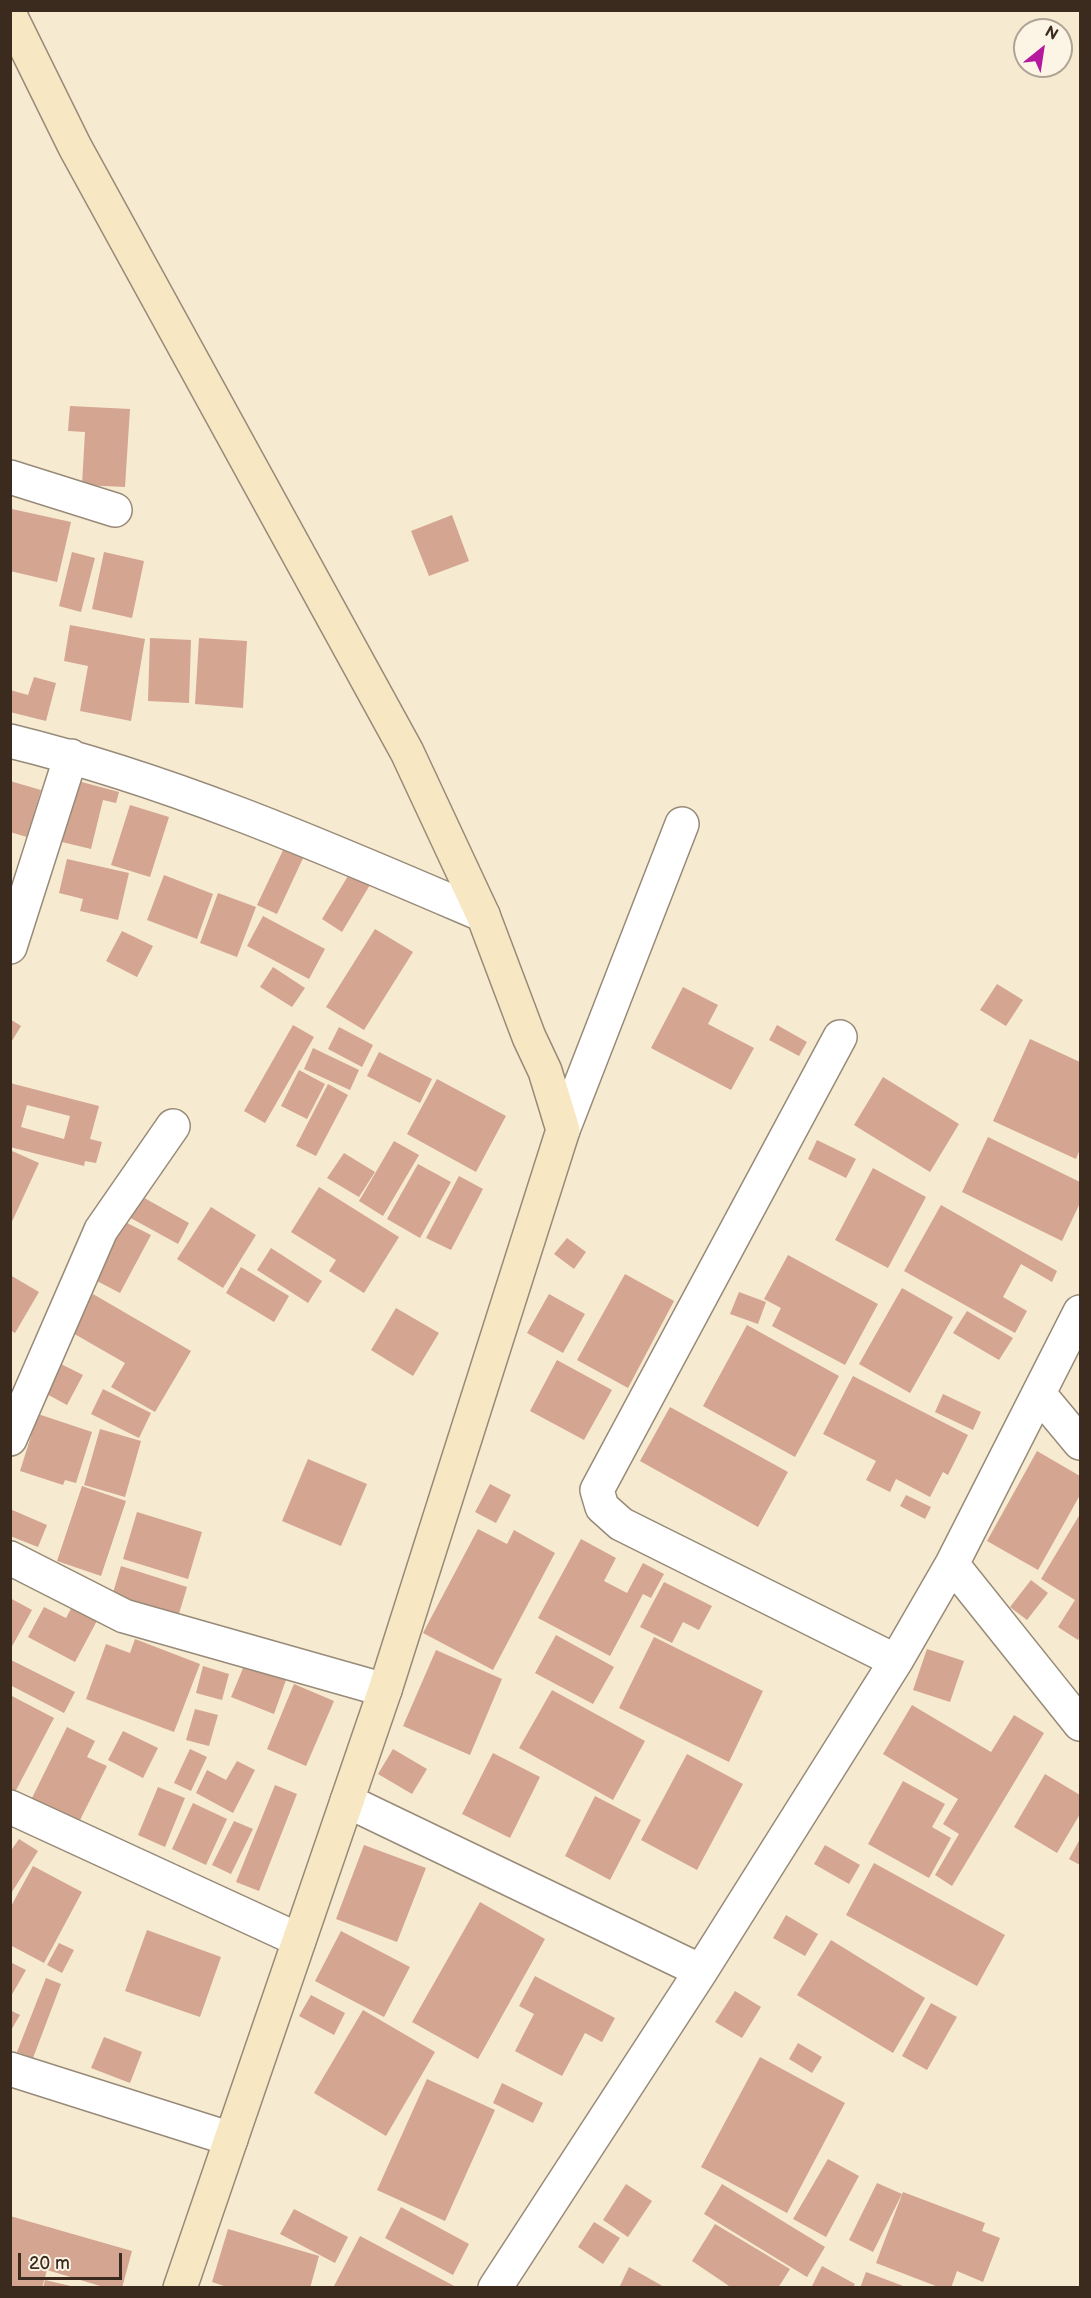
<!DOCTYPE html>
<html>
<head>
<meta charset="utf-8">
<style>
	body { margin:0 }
	#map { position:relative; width:1091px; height:2298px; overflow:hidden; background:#f6ead1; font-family:"Balsamiq Sans",sans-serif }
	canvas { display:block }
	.frame { position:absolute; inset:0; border:12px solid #3b2a1e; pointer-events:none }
	.north { position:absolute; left:1013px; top:18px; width:60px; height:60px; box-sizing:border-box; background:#fcf5e5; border:2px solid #afa495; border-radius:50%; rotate:30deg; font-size:16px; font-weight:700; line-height:24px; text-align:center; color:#3b2a1e }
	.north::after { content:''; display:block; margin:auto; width:21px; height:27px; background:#b5179e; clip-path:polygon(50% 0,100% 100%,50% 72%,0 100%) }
	.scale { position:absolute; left:18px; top:2253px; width:104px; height:27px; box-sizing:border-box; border:3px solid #3b2a1e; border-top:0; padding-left:8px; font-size:18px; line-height:21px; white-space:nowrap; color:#3b2a1e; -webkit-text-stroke:4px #fcf5e5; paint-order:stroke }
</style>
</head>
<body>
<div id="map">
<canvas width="1091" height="2298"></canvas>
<div class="frame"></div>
<div class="north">N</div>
<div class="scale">20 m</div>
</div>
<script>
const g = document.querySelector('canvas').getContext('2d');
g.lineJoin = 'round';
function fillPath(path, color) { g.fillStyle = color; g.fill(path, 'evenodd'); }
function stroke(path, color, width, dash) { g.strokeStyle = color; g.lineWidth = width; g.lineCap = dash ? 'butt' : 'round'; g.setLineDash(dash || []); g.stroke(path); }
fillPath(new Path2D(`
	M70,406L130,409L125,487L82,485L85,432L68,431Z
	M12,509L71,522L57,582L10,571Z
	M452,515L469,561L429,576L411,531Z
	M72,552L95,558L81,612L59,606Z
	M104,552L144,561L132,618L92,609Z
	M70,625L145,639L131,721L80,711L88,666L64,661Z
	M150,638L191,640L189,703L148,701Z
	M199,638L247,641L243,708L195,704Z
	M34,677L56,683L46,721L10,712V690L28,695Z
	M10,781L41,790L27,837L10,832Z
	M78,781L119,792L116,803L103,800L91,849L62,842Z
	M130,805L169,817L150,877L111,865Z
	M285,846L305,854L277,914L257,905Z
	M67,859L129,873L118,920L80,911L83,899L59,893Z
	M351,871L371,883L342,932L322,919Z
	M164,875L213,894L197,939L147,920Z
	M218,893L256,907L237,957L200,943Z
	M263,916L325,949L309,979L247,946Z
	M375,929L413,952L364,1030L326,1007Z
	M122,931L153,946L137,977L106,961Z
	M273,967L305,988L292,1007L260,987Z
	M997,984L1023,1000L1006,1026L980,1010Z
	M683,987L718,1005L708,1024L754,1048L731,1090L651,1048Z
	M10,1019L21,1026L10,1044Z
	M293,1025L314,1037L265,1123L244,1111Z
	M777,1025L807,1042L799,1056L769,1040Z
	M339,1027L373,1045L362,1067L328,1049Z
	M1030,1039L1080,1062V1149L1076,1159L993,1121Z
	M313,1048L359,1070L350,1090L304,1069Z
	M379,1052L432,1079L420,1103L367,1076Z
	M299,1070L325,1084L307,1119L281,1106Z
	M883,1077L959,1124L930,1172L854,1125Z
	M437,1079L506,1116L476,1172L407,1134Z
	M10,1083L99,1106L90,1139L102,1142L96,1163L85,1161L84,1166L10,1147ZM27,1105L70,1116L64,1139L21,1127Z
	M328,1084L348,1095L316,1156L296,1146Z
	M988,1137L1080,1182V1203L1062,1241L962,1192Z
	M817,1140L856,1159L846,1178L808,1159Z
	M394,1141L419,1155L383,1216L359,1201Z
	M10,1150L39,1163L10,1226Z
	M344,1153L375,1172L359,1197L327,1178Z
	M418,1164L451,1182L420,1238L387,1219Z
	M873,1168L926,1197L888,1268L835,1240Z
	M459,1176L483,1189L451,1250L426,1238Z
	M319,1187L399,1237L364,1293L329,1271L336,1260L291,1232Z
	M139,1195L189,1223L178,1244L127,1216Z
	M941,1205L1057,1271L1052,1282L1021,1264L1003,1297L1027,1311L1015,1333L904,1271Z
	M211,1207L256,1235L223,1288L177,1259Z
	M125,1222L151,1235L120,1293L95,1280Z
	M567,1238L586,1252L574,1269L554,1254Z
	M271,1248L322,1281L308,1303L257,1270Z
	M788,1255L878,1304L845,1365L772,1326L781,1308L764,1299Z
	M241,1267L289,1296L274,1322L226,1293Z
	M625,1274L674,1301L628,1388L577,1360Z
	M10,1275L39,1292L15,1333L10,1330Z
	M902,1288L953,1317L910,1393L859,1364Z
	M739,1292L766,1302L758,1324L730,1314Z
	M93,1294L191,1351L155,1412L111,1387L125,1363L71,1332Z
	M549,1294L585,1314L563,1353L527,1333Z
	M396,1308L439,1333L413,1376L371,1350Z
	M967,1311L1013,1338L999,1360L953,1333Z
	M747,1325L839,1376L795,1457L703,1406Z
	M557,1360L612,1390L584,1440L530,1411Z
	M59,1363L83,1375L67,1405L43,1392Z
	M853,1376L968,1435L948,1475L943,1472L930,1497L896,1479L890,1492L866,1480L876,1461L823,1434Z
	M103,1389L151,1413L139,1438L91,1414Z
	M943,1394L981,1412L973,1430L935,1412Z
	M670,1407L788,1472L758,1527L640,1461Z
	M38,1414L92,1432L76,1483L65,1480L63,1485L20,1471Z
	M100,1429L141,1441L125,1497L84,1485Z
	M1037,1451L1080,1476V1495L1038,1570L987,1541Z
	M308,1459L367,1484L341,1546L282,1521Z
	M490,1484L511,1495L496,1523L475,1512Z
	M82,1486L126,1501L101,1576L57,1561Z
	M906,1495L931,1507L925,1519L900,1506Z
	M10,1509L47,1525L38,1547L10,1536Z
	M137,1512L202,1532L188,1579L123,1559Z
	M1080,1514V1636L1078,1640L1058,1627L1075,1600L1041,1579Z
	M478,1529L507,1544L514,1530L555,1553L493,1670L423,1633Z
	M581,1539L616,1558L604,1581L627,1593L643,1563L664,1574L651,1598L643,1594L610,1656L538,1618Z
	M121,1566L187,1587L178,1617L112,1596Z
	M1031,1580L1048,1593L1027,1620L1010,1607Z
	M664,1582L712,1606L699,1630L683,1622L672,1643L640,1627Z
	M10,1598L32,1610L10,1650Z
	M74,1603L99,1617L75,1662L28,1637L44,1607L66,1618Z
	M556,1635L614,1667L593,1704L535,1673Z
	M654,1637L763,1691L729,1762L619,1708Z
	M135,1639L200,1664L174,1732L86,1699L106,1644L130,1653Z
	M927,1649L964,1661L950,1702L913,1690Z
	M436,1650L502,1679L470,1755L403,1726Z
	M11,1660L75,1692L64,1713L10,1685Z
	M246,1661L287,1677L274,1714L231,1697Z
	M203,1666L229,1674L222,1700L196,1693Z
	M294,1684L334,1701L306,1766L267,1749Z
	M552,1690L645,1741L613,1800L519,1748Z
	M10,1695L54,1718L14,1794L10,1793Z
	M912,1705L991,1752L1014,1715L1044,1733L952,1886L935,1875L959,1834L943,1824L958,1799L883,1754Z
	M195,1709L218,1715L209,1746L186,1740Z
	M67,1727L95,1741L87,1757L107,1766L78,1824L31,1800Z
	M123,1731L158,1748L143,1778L108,1760Z
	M190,1749L207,1757L191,1791L174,1783Z
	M393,1749L427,1769L412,1794L378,1774Z
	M493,1753L540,1777L510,1838L462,1814Z
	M687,1754L743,1784L697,1870L641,1840Z
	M237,1761L255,1770L233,1813L196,1793L207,1770L226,1780Z
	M1045,1774L1080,1795V1814L1057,1853L1014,1827Z
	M903,1781L945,1804L932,1827L951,1838L929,1878L868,1844Z
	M275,1785L297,1794L259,1891L236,1882Z
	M158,1787L185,1798L165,1847L138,1835Z
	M595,1796L641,1820L610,1880L565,1856Z
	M193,1803L227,1819L206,1865L172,1849Z
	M234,1821L253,1829L231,1874L212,1865Z
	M19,1839L38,1851L10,1895V1852Z
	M1080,1839V1865L1069,1859Z
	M364,1845L426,1868L397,1942L336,1919Z
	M825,1845L860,1865L849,1884L814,1864Z
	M874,1863L1005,1935L977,1986L846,1915Z
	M33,1866L82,1892L44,1963L10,1945V1908Z
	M480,1902L545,1939L478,2059L412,2022Z
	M786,1915L818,1934L805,1956L773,1938Z
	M147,1930L221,1957L200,2017L125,1991Z
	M341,1931L410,1967L384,2017L315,1981Z
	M831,1940L925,1998L893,2053L797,1995Z
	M59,1943L74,1950L62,1973L47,1965Z
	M10,1962L26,1970L10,1998Z
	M535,1976L615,2018L602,2042L585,2033L562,2076L515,2051L534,2014L519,2006Z
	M46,1978L61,1984L33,2058L17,2052Z
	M735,1991L761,2007L742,2038L715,2022Z
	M311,1995L345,2013L334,2035L299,2016Z
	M931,2003L957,2017L927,2070L902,2056Z
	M10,2010L20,2015L10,2032Z
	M363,2010L435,2052L386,2136L314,2093Z
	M104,2037L142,2052L130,2083L91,2068Z
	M798,2043L822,2057L812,2073L789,2059Z
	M760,2057L845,2103L787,2213L701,2167Z
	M427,2079L495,2110L445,2221L377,2190Z
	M502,2083L543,2103L533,2123L493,2103Z
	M828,2159L859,2176L826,2237L793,2219Z
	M877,2183L902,2194L873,2252L849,2240Z
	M626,2184L652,2201L628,2237L603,2220Z
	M722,2184L825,2247L807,2277L704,2214Z
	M903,2192L985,2223L982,2231L1000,2238L983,2282L957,2271L951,2288H941L876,2263Z
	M401,2207L469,2244L453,2275L385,2238Z
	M294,2209L348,2237L335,2263L280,2234Z
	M10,2216L132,2251L122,2288H107L47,2270L42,2288H10Z
	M594,2222L620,2238L603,2264L578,2247Z
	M715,2224L790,2269L778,2288H732L692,2261Z
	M228,2229L319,2256L310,2288H230L212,2282Z
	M360,2236L458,2288H333Z
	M822,2266L855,2284L853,2288H811Z
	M629,2267L666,2288H619Z
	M866,2272L906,2287V2288H860Z
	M45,2280L75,2287V2288H43Z`), '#d4a591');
const street = new Path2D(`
	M10,477L115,510
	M10,741C174,781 329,849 483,915
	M10,947L71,756
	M840,1037L597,1490L602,1507L621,1524L896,1661
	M563,1130L682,824
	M1040,1395L1080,1443
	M10,1439L101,1230L173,1126
	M10,1558L124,1616L385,1690
	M952,1564L1080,1724
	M347,1801L701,1971
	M10,1807L299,1940
	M10,2069L231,2139
	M495,2288L701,1971L896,1661L952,1564L1080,1312`);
const secondary = new Path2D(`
	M10,15L75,147L407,752L483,915L529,1037L545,1071L563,1130L385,1690L180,2288`);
stroke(street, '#988a78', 36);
stroke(secondary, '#988a78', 36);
stroke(street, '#fff', 33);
stroke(secondary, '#f8e7c3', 33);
</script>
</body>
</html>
